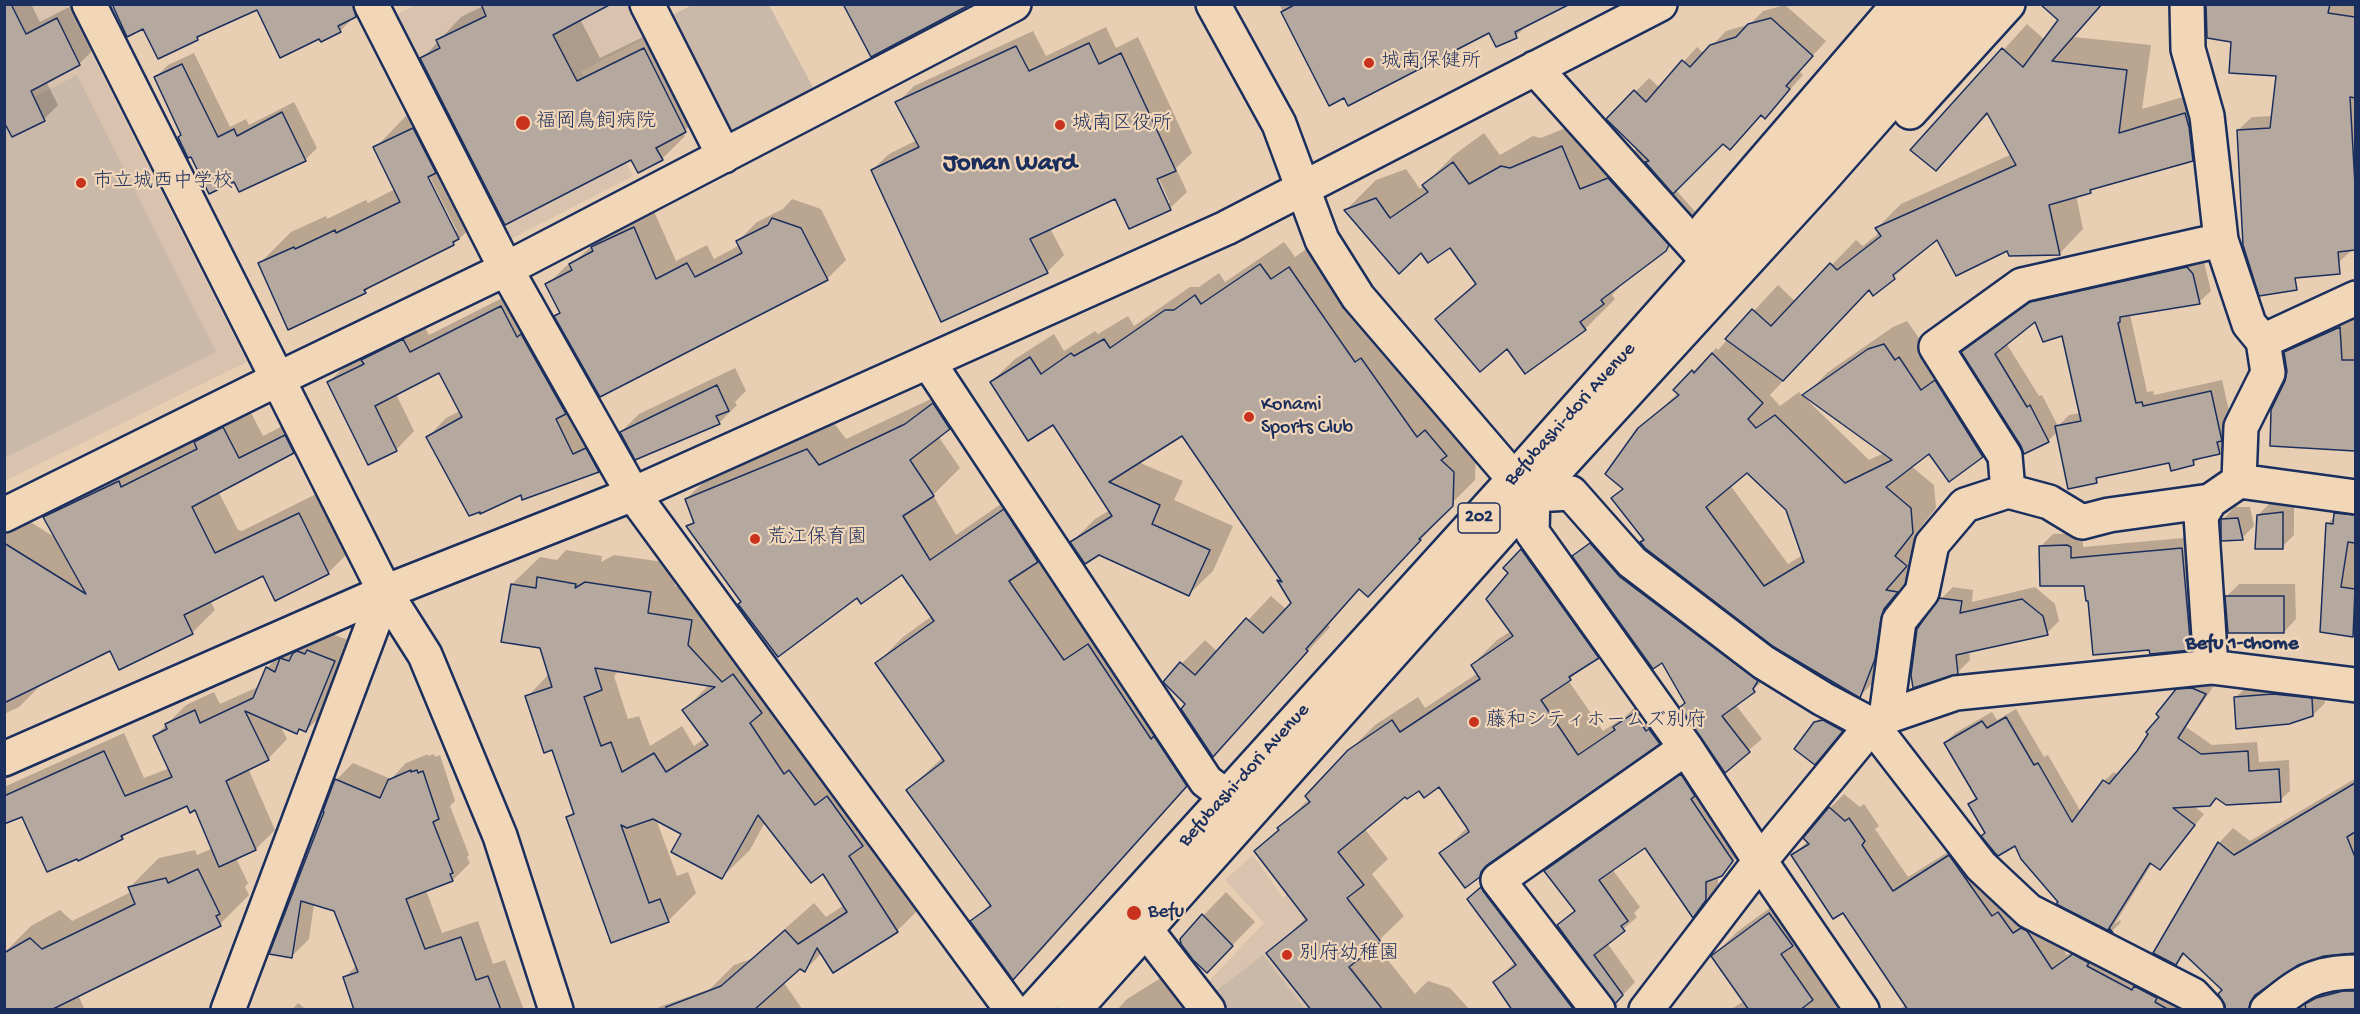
<!DOCTYPE html>
<html>
<head>
<meta charset="utf-8">
<style>
	body { margin:0 }
	#map { position:relative; width:2360px; height:1014px; overflow:hidden; background:#e8cfb4; font-family:"Gochi Hand",sans-serif }
	canvas { display:block }
	.frame { position:absolute; inset:0; border:6px solid #1b2f5e; pointer-events:none }
</style>
</head>
<body>
<div id="map">
<canvas width="2360" height="1014"></canvas>
<div class="frame"></div>
</div>
<script>
const g = document.querySelector('canvas').getContext('2d');
g.lineJoin = 'round';
function fillPath(path, color) { g.fillStyle = color; g.fill(path, 'evenodd'); }
function stroke(path, color, width, dash) { g.strokeStyle = color; g.lineWidth = width; g.lineCap = dash ? 'butt' : 'round'; g.setLineDash(dash || []); g.stroke(path); }
function write(font, color, halo, rows, align = 'center') {
  g.font = font + ' "Gochi Hand","Klee One",sans-serif'; g.lineWidth = 4.5; g.setLineDash([]); g.textBaseline = 'middle'; g.strokeStyle = halo; g.fillStyle = color; for (const [text, x, y, turn = 0] of rows) {
    g.save(); g.translate(x, y); g.rotate((+turn || 0) * Math.PI / 180); g.textAlign = isNaN(turn) ? turn : align; if (halo) g.strokeText(text, 0, 0); g.fillText(text, 0, 0); g.restore();
  }
}
fillPath(new Path2D(`
	M5,5H67L247,362L5,481Z
	M415,5H635L651,35L581,71L633,176L503,243L384,22Z
	M1253,855L1283,898L1291,891L1373,994L1354,1009L1219,1010L1203,987L1264,923L1225,880Z`), '#d9c3ae');
fillPath(new Path2D(`
	M692,5H769L816,93L728,139L665,19Z
	M77,75L216,352L5,458V112Z
	M1263,955L1305,1009H1224L1212,994Z`), '#cab8a8');
fillPath(new Path2D(`
	M4,4H31L40,22L71,6L93,50L79,64L46,81L58,105L44,119H4Z
	M119,4H366L350,18L351,20L340,31L258,8L204,33L197,39L144,27Z
	M1279,4H1564L1528,24L1516,36L1490,31L1330,104Z
	M2048,4H2103L2074,37L2151,45L2142,109L2210,89L2217,135L2192,160L2094,187L2090,191L2076,195L2083,229L2059,254L1938,238L1874,294L1869,289L1770,395L1780,406L1799,392L1869,460L1884,453L1805,395L1828,372L1893,327L1907,321L1919,338L1922,335L1945,368L2006,432L1982,456L1949,480L1929,452L1911,466L1934,485L1936,508L1917,532L1929,542L1907,567L1920,569L1883,673L1860,696L1645,539L1613,498L1623,488L1639,429L1678,393L1675,390L1716,348L1718,350L1728,339L1778,285L1796,302L1856,240L1863,246L1880,232L1877,228L1901,204L2012,154L1989,113L1936,169L1913,150L2027,24L2045,40L2060,20ZM1748,471L1788,509L1803,555L1788,564L1730,485Z
	M2207,4H2356V249H2353L2338,263L2295,279L2238,130L2252,117L2273,116L2277,74L2233,41Z
	M1785,5L1826,41L1799,71L1803,75L1765,117L1762,114L1730,148L1723,142L1676,190L1698,215L1696,219L1665,250L1631,275L1612,295L1615,299L1585,329L1507,347L1437,320L1476,282L1450,246L1421,251L1346,210L1376,180L1406,169L1420,189L1454,155L1484,133L1500,155L1533,136L1541,138L1592,117L1610,160L1638,149L1608,119L1649,78L1660,88L1697,47L1704,54L1726,31L1750,24L1763,11Z
	M483,6L580,19L600,58L668,25L708,108L683,132L685,136L662,159L464,143L460,147L485,213L454,244L372,285L365,292L260,263L291,232L326,216L327,219L366,200L368,203L395,189L375,148L406,116L442,99L422,59L461,17ZM426,170L457,231H453L423,171Z
	M1106,27L1116,48L1138,37L1192,153L1176,168L1187,192L1170,208L1116,197L1050,228L1064,255L1047,272L872,170L889,154L917,140L897,103L914,86L1033,31L1046,56ZM1156,172L1170,203H1167L1153,173Z
	M194,53L230,127L246,119L249,125L294,102L317,148L305,160L235,180L192,155L156,77L168,65Z
	M792,199L821,209L846,260L827,279L556,317L561,312L547,285L566,266L576,260L612,228L653,209L676,261L707,245L714,259L740,245L738,241L757,222L783,209Z
	M1284,242L1295,257L1313,244L1476,449L1475,480L1441,514L1443,516L1391,572L1360,589L1328,625L1330,627L1213,754L1193,724L1191,726L1212,759L1040,952L1014,978L972,921L991,903L908,790L943,757L877,663L903,637L932,616L902,572L857,596L743,601L688,526L695,520L686,499L713,473L834,423L846,439L933,398L960,378L976,402L938,436L960,468L933,495L956,535L1030,484L1064,534L1039,559L1090,635L1178,714L1188,704L1165,681L1205,640L1218,652L1271,596L1287,610L1293,604L1279,580L1281,578L1182,434L1138,462L1183,481L1174,500L1233,526L1213,571L1189,594L1072,542L1095,519L1110,510L1054,423L991,382L1015,359L1054,334L1064,351L1095,331L1098,334L1128,316L1134,326L1190,287H1199L1219,273L1225,282Z
	M2199,256L2204,262L2211,291L2199,302L2130,314L2147,392L2153,391L2154,395L2222,380L2233,428L2231,441L2219,453L2201,457L2193,464L2170,461L2102,475L2096,481L2058,431L2048,441L2022,445L1963,352L1975,340L2043,291ZM2036,319L2063,334L2081,413L2069,415L2058,426L2042,395L2039,396L2006,343Z
	M520,289L617,453L598,471L522,493L428,437L446,418L460,411L440,371L396,394L414,431L396,450L329,382L347,364L422,322L429,335Z
	M2355,312L2356,438L2343,439L2286,382L2288,371L2285,353L2301,336Z
	M735,368L746,391L735,402L737,405L719,423L621,432L639,414Z
	M247,405L263,436L308,413L316,429L293,452L218,491L238,530L242,531L322,491L351,550L328,573L263,574L210,600L215,610L192,633L111,649L42,684L19,707L4,714V525L29,521L56,538L45,517L67,494L142,459L145,465L202,437L219,420Z
	M2294,501V535L2282,547L2258,515L2270,503Z
	M2356,503V633L2353,635L2322,631L2327,524L2342,509Z
	M2235,507H2250L2254,526L2242,538L2223,519Z
	M1547,525L1622,632L1598,657L1568,680L1603,731L1626,716L1640,702L1684,718L1659,742L1504,851L1479,876L1441,853L1468,827L1440,785L1420,789L1405,794L1364,828L1388,859L1372,874L1404,916L1375,944L1415,994L1428,981L1450,988L1470,1010H1313L1268,954L1307,917L1256,851L1309,799L1349,751L1375,725L1418,697L1425,708L1478,673L1472,665L1497,640L1511,631L1509,573L1505,568Z
	M1603,531L1767,678L1735,704L1762,739L1725,770L1663,661L1574,556Z
	M2079,533L2083,535V547L2194,537L2202,637L2190,649L2151,648L2089,599L2085,584L2041,546L2053,534Z
	M566,550L602,556L601,562L614,555L678,564L675,586L719,593L925,903L897,931L833,971L822,953L805,970L800,967L784,983L803,1010H656L659,1007L710,989L734,965L751,959L814,903L826,917L844,905L823,872L765,822L750,850L722,877L683,833L656,819L677,876L688,872L696,893L668,921L612,941L568,817L574,811L553,748L527,697L549,674L541,647L512,584L540,557L557,560ZM620,670L710,684L684,710L705,738L694,746L682,726L650,746L639,716L628,719L614,676Z
	M2239,584H2295L2296,619L2284,632L2227,596Z
	M1953,587L1973,590L1972,602L2035,587L2055,604L2059,621L2047,633L1969,651L1970,660L1957,673L1941,599Z
	M327,632L353,642L325,711L306,731L300,728L297,732L280,725L287,739L268,759L248,768L275,830L256,849L236,858L248,883L245,887L249,895L220,924L78,995L85,1010H4V953L31,926L60,910L72,921L131,892L129,888L159,858L195,850L197,855L213,848L196,808L187,804L130,830L122,838L23,815L4,823V787L124,733L144,778L170,768L155,736L186,705L214,692L220,704L260,686L267,668L286,649Z
	M2187,680L2215,684L2186,727L2212,745L2257,742L2259,762L2289,760L2290,791L2280,800L2217,797L2192,805L2204,814L2160,868L2153,862L2114,925L2120,920L2121,922L2112,931L2059,903L2060,902L2015,844L1987,832L1970,805L1977,797L1945,743L1955,733L1992,712L1997,720L2016,709L2044,757L2048,755L2081,812L2104,781L2114,772L2118,775L2138,752L2177,690Z
	M2247,686L2323,687L2325,703L2313,715L2235,698Z
	M1839,699L1865,707L1838,740L1815,763V723Z
	M428,754V756L434,754L435,757L440,755L455,801L450,806L469,855L467,857L470,863L453,880L426,890L442,933L478,921L493,964L505,960L524,1010H356L345,977L357,965L336,910L314,904L309,939L292,956L271,953L326,811L336,780L353,763L391,779L406,763Z
	M1694,763L1745,847L1734,861L1718,876V886L1693,915L1645,845L1612,869L1640,907L1634,913L1637,917L1607,943L1635,982L1615,1003L1618,1005L1614,1010H1509L1511,1007L1495,982L1515,962L1469,899L1507,863L1608,997L1615,1003L1558,925L1576,909L1546,871L1558,858Z
	M2356,778V952L2326,954L2300,963L2263,988V998L2270,1010H2227L2225,990L2186,953L2176,963L2219,843L2233,828L2250,841Z
	M1844,794L1860,807L1864,804L1879,826L1875,829L1908,877L1964,842L2041,917L2067,955L2088,941L2209,1010H1900L1906,1004L1843,911L1793,855L1808,841L1830,808Z
	M1794,890L1856,1010H1730L1744,1001L1713,956L1737,932Z
	M1226,892L1255,922L1207,971L1181,939Z
	M1164,976L1186,1010H1117L1127,999Z
	M2356,978V1010H2293L2324,988Z
	M298,1003L307,1010H292Z`), '#0003');
const building = new Path2D(`
	M4,4H11L26,34L57,18L80,65L31,91L45,121L12,137L4,122Z
	M112,4H353L356,17L338,26L341,32L321,42L319,39L280,58L257,10L197,37L198,40L158,59L143,29L127,37Z
	M481,4H611L553,35L577,81L644,48L686,132L656,148L663,160L638,173L631,160L505,225L420,58L440,48L436,40L486,16Z
	M843,4H971L871,57Z
	M1296,4H1570L1515,32L1517,38L1496,47L1489,33L1348,106L1344,98L1329,106L1281,12Z
	M2040,4H2102L2052,61L2127,70L2119,133L2185,113L2189,127L2193,161L2090,190L2091,193L2049,205L2060,255L2009,256L2007,251L1956,276L1937,240L1893,275L1895,279L1873,296L1869,290L1783,381L1725,339L1752,309L1771,326L1830,263L1837,270L1881,236L1875,228L2016,165L1987,113L1936,171L1910,150L2002,48L2023,67L2058,20Z
	M2206,4H2330L2328,13L2355,17V98L2350,97L2355,185V250L2338,252L2340,274L2295,278L2297,290L2259,296L2243,245L2237,130L2270,128L2276,76L2229,73L2231,42L2207,38Z
	M1771,18L1813,56L1786,86L1790,89L1765,119L1761,115L1730,150L1723,144L1673,194L1645,162L1649,161L1606,119L1634,90L1646,102L1682,60L1690,67L1710,45L1736,37L1748,24Z
	M1089,43L1099,64L1121,53L1176,171L1157,179L1171,210L1129,229L1115,199L1030,239L1048,273L941,322L871,170L919,147L895,102L1016,46L1029,71Z
	M182,64L218,137L234,129L237,136L282,112L306,161L239,192L234,182L209,194L191,157L188,158L178,137L181,135L154,77Z
	M413,128L436,173L428,177L459,239L453,242L454,245L364,290L366,293L288,330L258,263L294,247L295,249L335,230L336,233L400,202L373,147Z
	M1562,146L1580,189L1608,178L1669,245L1666,251L1601,300L1604,304L1580,322L1586,330L1525,374L1507,349L1480,372L1435,319L1476,284L1450,248L1428,263L1421,253L1399,274L1344,210L1376,198L1390,218L1428,192L1422,185L1453,162L1469,184L1501,166L1510,168Z
	M772,218L801,228L828,280L600,397L554,316L560,313L545,284L572,270L569,264L593,251L591,247L634,227L656,279L687,263L695,277L742,253L736,241L768,225Z
	M1260,264L1271,279L1289,267L1355,362L1361,358L1417,437L1425,430L1447,456L1441,460L1454,472L1453,506L1419,539L1421,540L1368,597L1359,589L1306,649L1308,651L1213,757L1181,709L1185,704L1163,682L1180,662L1195,675L1246,618L1263,633L1291,603L1277,580L1282,582L1182,436L1109,482L1160,505L1152,524L1210,550L1189,596L1099,555L1085,564L1070,542L1112,516L1053,425L1028,441L990,382L1030,357L1041,374L1071,353L1074,356L1104,339L1110,348L1165,310H1174L1195,295L1201,304Z
	M2187,267L2193,274L2200,304L2120,317V322L2118,323L2136,403L2142,402L2143,406L2211,391L2222,441L2217,442L2220,454L2193,460L2194,465L2171,471L2169,463L2096,478L2097,483L2068,489L2055,426L2081,421L2062,336L2043,342L2035,322L1995,354L2027,407L2030,405L2049,442L2024,454L2021,446L1961,352L2030,302Z
	M501,306L517,337L521,334L566,414L556,419L573,454L586,448L599,472L522,500L521,495L480,514V512L469,516L426,437L462,417L439,373L375,406L397,451L368,465L327,382L364,364L361,360L403,339L410,352Z
	M2340,327L2342,360H2355V451L2270,446L2271,410L2285,381L2287,371L2284,352Z
	M1884,344L1895,360L1899,357L1921,390L1935,380L1983,457L1949,482L1929,454L1886,487L1911,508L1913,533L1895,556L1907,566L1886,590L1898,592L1884,609L1881,618L1875,659L1860,698L1774,647L1645,548L1640,542L1644,540L1611,498L1623,489L1605,474L1638,428L1679,395L1673,390L1692,370L1694,373L1712,353L1763,403L1748,419L1756,428L1775,415L1845,483L1892,460L1802,395L1868,349ZM1747,473L1786,510L1804,562L1764,586L1706,507Z
	M717,385L729,411L716,416L720,424L635,460L620,432Z
	M933,403L950,429L910,460L934,496L903,516L930,560L1004,509L1038,562L1009,581L1064,660L1088,644L1151,739L1154,736L1187,786L1013,980L970,921L991,906L906,790L944,761L875,663L934,621L902,575L861,604L857,598L778,657L738,604L741,602L686,526L694,523L685,499L807,449L819,465L905,424Z
	M223,427L239,458L285,435L294,453L192,507L215,553L299,513L329,574L275,601L263,576L184,615L193,634L119,670L110,651L4,703V543L86,594L43,517L119,481L121,487L197,449L194,442Z
	M2283,512V549H2255L2257,515Z
	M2334,513L2355,515V543L2348,542L2341,587L2355,589L2353,637L2320,632L2326,523L2333,524Z
	M2238,518L2243,540L2221,541V519Z
	M1590,543L1620,577L1758,681L1753,689L1755,692L1722,716L1750,752L1725,773L1680,707L1685,703L1662,663L1653,669L1572,556Z
	M2067,545L2071,547V558L2182,548L2191,650L2150,654L2149,650L2093,655L2088,601H2086L2084,586H2040L2039,546Z
	M1521,549L1599,658L1569,677L1571,680L1541,700L1578,755L1615,730L1613,727L1634,713L1646,731L1649,729L1660,744L1487,865L1481,872L1480,877L1465,888L1439,853L1469,832L1467,828L1439,787L1424,798L1419,791L1407,799L1405,797L1338,852L1364,885L1347,898L1381,942L1349,967L1383,1010H1311L1266,953L1307,920L1254,851L1279,830L1277,828L1310,802L1305,796L1348,750L1392,720L1400,732L1480,679L1471,665L1513,636L1486,599L1508,573L1503,568Z
	M537,577L576,584L575,588L585,582L651,592L648,613L692,620L688,645L722,682L733,674L762,713L750,723L784,774L789,770L815,805L827,796L863,846L849,856L898,932L833,973L817,948L805,972L800,969L754,1010H666V1007L721,986L785,930L798,944L847,912L823,874L811,883L758,815L722,879L671,852L681,834L653,819L627,828L621,825L649,903L660,899L669,922L611,943L566,817L574,814L552,750L544,753L525,696L552,687L540,648L501,642L511,584L536,588ZM595,668L715,687L682,710L708,745L666,772L654,753L622,772L611,742L601,746L584,697L602,690Z
	M2225,596H2284V633H2228Z
	M1939,598L1962,601L1960,613L2022,599L2043,616L2048,635L1956,655L1958,674L1913,688L1911,675L1917,629Z
	M307,650L335,661L306,732L299,729L297,734L245,711L269,760L226,781L256,850L219,867L195,810L190,813L187,806L121,836L123,839L78,861L77,859L47,872L22,817L4,824V796L104,751L125,796L172,777L153,736L167,729L165,724L195,710L200,723L253,698L266,667L275,672L280,658L289,661L293,653L297,651L305,654Z
	M2192,688L2206,694L2178,738L2201,754L2248,751L2249,771L2279,769L2281,802L2226,805L2216,798L2210,806L2173,808L2195,825L2160,870L2150,863L2108,930L2110,929L2113,933L2056,904L2058,902L2021,859L2015,846L1998,856L1995,853L1981,836L1985,833L1968,804L1977,799L1944,743L1982,721L1987,728L2006,717L2034,765L2038,763L2072,822L2103,780L2109,784L2137,751L2148,734L2146,732L2159,717L2156,714L2176,689Z
	M2273,694L2312,698L2313,716L2289,724L2236,729L2234,697Z
	M1823,720L1843,731L1815,765L1794,749L1814,722Z
	M411,770V772L417,770L418,773L423,771L439,819L433,822L453,873L450,874L453,881L406,899L425,949L461,937L476,980L488,976L501,1010H354L343,977L358,972L334,911L301,901L292,958L269,954L324,812L323,811L335,779L380,798L388,780Z
	M1681,774L1695,796L1691,799L1733,861L1722,876L1706,882V900L1693,918L1645,848L1599,880L1628,921L1621,926L1625,931L1594,955L1623,995L1615,1004L1557,925L1575,911L1544,871Z
	M2355,783V832L2347,837L2355,857V953L2324,956L2298,965L2255,995L2250,1003L2249,1010H2225V1005L2218,994L2222,990L2183,953L2176,965L2153,953L2218,842L2234,855Z
	M1829,807L1845,821L1849,818L1865,841L1862,845L1893,891L1949,855L1992,916L1998,912L2013,933L2021,928L2027,931L2052,969L2073,954L2089,963L2087,966L2132,990L2134,986L2157,998L2155,1002L2169,1010H1908L1843,913L1833,919L1791,855L1809,844L1803,838Z
	M198,869L220,914L216,916L221,926L51,1010H4V953L30,938L42,949L135,904L128,887L166,878L168,883Z
	M1481,887L1483,891L1574,1010H1512L1493,982L1516,965L1467,899Z
	M1769,913L1793,946L1781,954L1813,1000L1800,1010H1749L1711,956Z
	M1202,914L1233,946L1207,973L1193,960L1181,944L1180,939Z
	M2343,991H2355V1010H2306L2305,1004L2316,998Z`);
fillPath(building, '#b5a89f');
stroke(building, '#1b2f5e', 1.5);
const minor = new Path2D(`
	M89,4L385,592L425,655L500,836L556,1010
	M371,4L506,269L633,494L1012,1010
	M647,4L724,156
	M1213,4L1279,124L1322,240L1358,297L1514,479L1533,495L1571,493L1632,562L1763,662L1823,699L1872,725L1981,866L2029,911L2193,995L2207,1010
	M2187,4L2188,49L2207,116L2221,240L2249,324L2263,341
	M1535,68L1708,261
	M929,363L1206,781L1227,797
	M2239,481L2356,497
	M2008,491L2049,502L2082,522L2109,515L2210,501
	M1533,495L1532,532L1686,748L1760,861L1862,1010
	M4,515L278,379L506,269L1014,4
	M2211,667L2201,516L2210,501L2239,481L2241,427L2268,373L2263,341L2356,298
	M1886,717L1899,621L1922,592L1932,544L1965,505L2008,491L2005,456L1936,347L2022,285L2221,240
	M4,759L385,592L633,494L1226,228L1660,4
	M1146,930L1208,1010
	M228,1010L385,592
	M1598,1010L1498,880L1686,748
	M1646,1010L1760,861L1872,725L1886,717L1956,693L2211,667L2356,685
	M2267,1010C2299,984 2313,972 2356,972`);
const highway = new Path2D(`
	M1910,112L2008,4
	M1708,261L1707,227L1899,4
	M1033,1010L1514,479L1936,4
	M1074,1010L1533,495L1821,180L1976,4`);
stroke(minor, '#1b2f5e', 38);
stroke(highway, '#1b2f5e', 38);
stroke(minor, '#f1d6b8', 33);
stroke(highway, '#f1d6b8', 33);
for (const [x, y, r, color] of [
	[1369,63,6,"#c8321e"],
	[523,123,8,"#c8321e"],
	[1060,125,6,"#c8321e"],
	[81,183,6,"#c8321e"],
	[1249,417,6,"#c8321e"],
	[755,539,6,"#c8321e"],
	[1474,722,6,"#c8321e"],
	[1134,913,8,"#c8321e"],
	[1287,955,6,"#c8321e"]
]) { const dot = new Path2D(); dot.arc(x, y, r, 0, 2 * Math.PI); g.fillStyle = color; g.fill(dot); stroke(dot, '#f1d6b8', 2); }
for (const [x, y, w] of [
	[1479,518,42]
]) { const box = new Path2D(); box.roundRect(x - w / 2, y - 15, w, 30, 4.5); g.fillStyle = '#f1d6b8'; g.fill(box); stroke(box, '#1b2f5e', 1.5); }
write('bold 18px', '#1b2f5e', null, [
	["202",1479,518]
]);
write('20px', '#1b2f5e', '#f1d6b8', [
	["城南保健所",1381,63],
	["福岡鳥飼病院",536,123],
	["城南区役所",1072,125],
	["市立城西中学校",93,183],
	["Konami",1261,406],
	["Sports Club",1261,429],
	["荒江保育園",767,539],
	["藤和シティホームズ別府",1486,722],
	["Befu",1148,913],
	["別府幼稚園",1299,955]
], 'left');
write('20px', '#1b2f5e', '#f1d6b8', [
	["Befubashi-dori Avenue",1571,415,-48],
	["Befubashi-dori Avenue",1245,776,-48]
]);
write('bold 21px', '#1b2f5e', '#f1d6b8', [
	["Befu 1-chome",2242,645]
]);
write('bold 26px', '#1b2f5e', '#f1d6b8', [
	["Jonan Ward",1010,165]
]);
</script>
</body>
</html>
